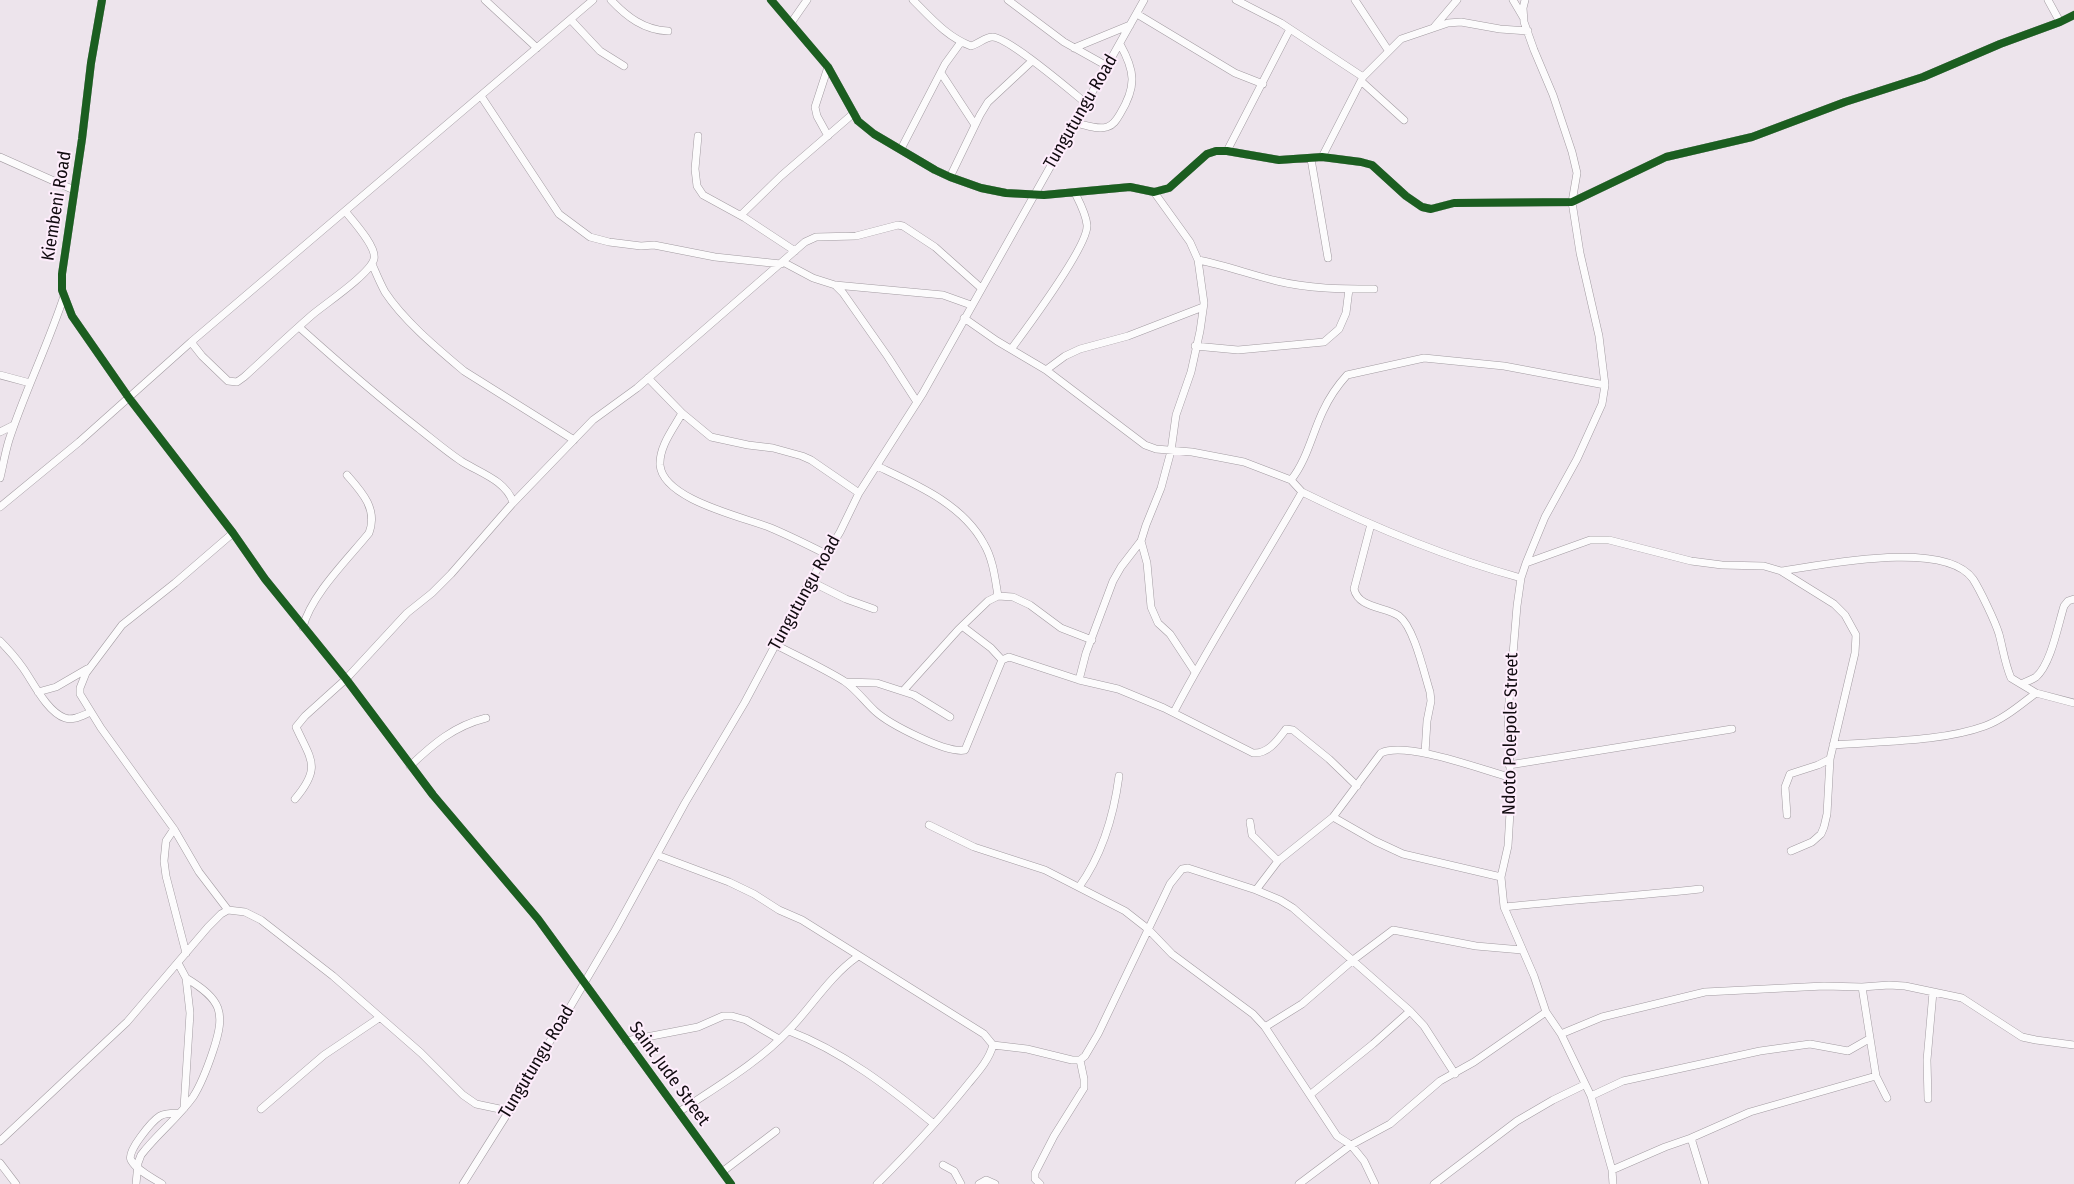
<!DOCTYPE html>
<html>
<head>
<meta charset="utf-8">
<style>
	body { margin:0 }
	canvas { display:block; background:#ede4ec }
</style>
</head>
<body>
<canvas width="2074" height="1184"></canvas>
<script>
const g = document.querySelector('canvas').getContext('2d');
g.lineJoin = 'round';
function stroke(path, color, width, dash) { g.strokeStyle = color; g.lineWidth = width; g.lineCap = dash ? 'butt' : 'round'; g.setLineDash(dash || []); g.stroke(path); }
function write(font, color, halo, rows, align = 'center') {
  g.font = font + ' "Fira Sans Condensed",sans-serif'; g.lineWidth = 4; g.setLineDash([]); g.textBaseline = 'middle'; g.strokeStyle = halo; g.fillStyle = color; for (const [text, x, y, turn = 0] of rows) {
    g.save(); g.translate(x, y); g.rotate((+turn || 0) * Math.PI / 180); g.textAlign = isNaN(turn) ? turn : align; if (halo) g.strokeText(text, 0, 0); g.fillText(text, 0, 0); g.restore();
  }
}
const street = new Path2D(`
	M102,0L91,63L82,139L62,274V290L72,316L129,398L233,533L265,579L346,679L433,795L538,919L731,1184
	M485,0L537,48
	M611,0C627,17 644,30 668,31
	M771,0L828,67L858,121L874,134L935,170L950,177L981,188L1006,193L1044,195L1130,187L1154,192L1169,188L1207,154L1216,151H1227L1279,160L1322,157L1361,162L1372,165L1406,196L1422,207L1431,209L1454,203L1572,202L1666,157L1752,137L1845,102L1923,77L2000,44L2060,22L2074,15
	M913,0C931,18 947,37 971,46C978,44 986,37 992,37C1007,36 1072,92 1087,104
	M1008,0L1064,42L1107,66
	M1236,0L1281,23L1363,77
	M1355,0L1388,50
	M1513,0L1523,17
	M1525,0L1523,8L1524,22L1534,50L1553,95L1572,152L1577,173L1572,202L1580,253L1599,336L1605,385L1602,404L1577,459L1545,517L1526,563
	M2048,0L2060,22
	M1137,14L1235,73L1263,84
	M571,20L600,51L624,66
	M791,23L807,0
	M1435,26L1457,0
	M1074,48L1130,25
	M941,73L975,125
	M1361,81L1404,120
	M481,96L559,214L590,237L609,242L641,246L654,245L715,257L781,264
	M1076,123C1085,125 1098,130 1107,127C1114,125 1117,119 1120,114C1137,86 1135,71 1120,44
	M698,136L695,169L697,186L703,195L745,218L795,251
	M828,136L817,116L815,107L828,67
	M901,149L945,64L961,42
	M1227,151L1290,29
	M0,157L74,190
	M1322,157L1363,77L1401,39L1448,23L1461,22L1500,29L1528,31
	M1311,159L1328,258
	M950,177L980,115L988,102L1032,61
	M741,215L781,176L854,113
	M1198,260C1225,265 1251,275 1277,281C1310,289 1341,289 1374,289
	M783,262L813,278L835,285L843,293L888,357L917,402
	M372,264C376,273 380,283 385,292C404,321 438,349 464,371L574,440
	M835,285L943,295L971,305
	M964,318L997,341L1046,370L1145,445L1156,449L1192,452L1244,462L1291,480L1302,492C1373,527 1445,557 1521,578
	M299,327C338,362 377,396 418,428C432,439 446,451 461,461C480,473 505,480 513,502
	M191,342L202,356L228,381L237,382L244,377C267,356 289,335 312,315C325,304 370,274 374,259C377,247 353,221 345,211
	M1195,346L1238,350L1324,342L1339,329L1346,313L1349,289
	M1012,348C1026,329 1089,245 1087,225C1086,214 1080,203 1075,193
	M1046,370L1065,356L1080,349L1128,336L1203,307
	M0,375L30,383
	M648,378L682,413L711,437L748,445L773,448L802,456L811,460L859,493
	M682,413C674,428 659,446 660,465C663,500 744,517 771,528C790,536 808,545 826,554
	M0,432L14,425
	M877,466C915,484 963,504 984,544C993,559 995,578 998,596
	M0,478C3,466 5,453 9,440C25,391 48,345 64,296
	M1291,480C1307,460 1312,434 1323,411C1329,398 1337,386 1347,375L1424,358L1504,366L1605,385
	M0,507L79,442L191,342L593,0
	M1371,524L1354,589C1359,609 1385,606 1399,616C1414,627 1424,673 1430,692L1431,701L1427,721L1425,753
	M1141,541L1147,563L1151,607L1158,623L1170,634L1195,672
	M1781,571C1823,565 1945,539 1973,579C1980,590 1995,621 1999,634C2003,649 2005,664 2011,678L2021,684C2026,682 2031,680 2036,677C2051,664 2058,625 2064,606L2068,601L2074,599
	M810,581L846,599L874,609
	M962,626L991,648L1002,660
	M303,627C311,595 348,559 369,533C378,509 362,492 347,475
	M0,641C8,649 16,658 23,668C33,682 47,712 65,718C74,721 83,715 91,712
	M776,645C799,657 823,668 844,681C856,689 865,702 875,711C889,724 947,754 965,750L1002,660L1009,657L1079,680L1118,689L1164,708L1253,753C1268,754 1277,741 1286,729L1293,730L1329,759L1357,786
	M1079,680L1086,653L1113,581L1121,567L1141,541L1146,525L1161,488L1171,451L1176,415L1191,372L1200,331L1204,303L1198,260L1190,242L1154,192
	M846,682L877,683L914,695L950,717
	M2021,684L2036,693L2074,703
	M903,691L958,630L988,601L998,596L1013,597L1030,605L1061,628L1092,640
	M38,692L56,687L87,669
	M1174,712C1213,637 1260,566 1302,492
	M1833,745C1880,741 1941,742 1985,726C2004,719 2020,705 2036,693
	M1509,765L1732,729
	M410,766C433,744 454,726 486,718
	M295,799C322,767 311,760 296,727L305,716L346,679L407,613L432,593L451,574L512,504L593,420L637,388L805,242L816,237L856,236L898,225L903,226L935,247L981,288
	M1787,815L1785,787L1790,774L1818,765L1830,759
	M1333,817L1375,841L1403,854L1501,877
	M1250,822L1252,835L1278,861
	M929,825L974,847L1045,870L1125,911L1148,929L1172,954L1253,1014L1265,1027L1337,1136L1351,1145L1364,1161L1375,1184
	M174,829L166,841L164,861L166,876L186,953
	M657,855L729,882L754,894L779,910L802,920L984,1034L993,1045C989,1060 978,1072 968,1084C940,1119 909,1152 877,1184
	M1079,887C1102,855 1114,814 1119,776
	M1256,890L1278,861L1333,817L1381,753C1406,741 1480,769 1509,777
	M1504,907C1570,900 1635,896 1700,889
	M228,910L199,872L174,829L101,728L80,694V688L86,673L122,625L175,583L233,533
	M178,963L186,978L190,1013L184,1108
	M1862,987L1876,1076L1887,1098
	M1265,1027L1302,1004L1353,960L1393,930L1476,946L1522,950
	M789,1031C842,1051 890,1088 934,1124
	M1561,1034L1602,1017L1705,992L1824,986L1862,987L1889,985L1905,986L1962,998L2022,1037L2036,1040L2074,1045
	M626,1041L698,1027L723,1016H732L746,1020L779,1039
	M993,1045L1027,1049L1072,1060H1080L1085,1056L1098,1034L1170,884L1182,869L1188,868L1256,890L1280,900L1293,908L1410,1011L1424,1026L1455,1074
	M1311,1094L1373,1044L1410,1011
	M1591,1096L1623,1081L1760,1051L1810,1044L1848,1051L1869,1039
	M1928,1099L1927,1060L1933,992
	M261,1109L324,1055L379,1018
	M679,1112C716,1087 758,1063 789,1030C812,1006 830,976 857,957
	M1691,1138L1705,1184
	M0,1141L127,1022L208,927L221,914L228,910L245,912L261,920L333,976L421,1053L463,1095L476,1104L509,1111
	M0,1163L16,1184
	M943,1165L954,1171L961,1184
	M1612,1170L1665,1147L1691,1138L1750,1112L1876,1076
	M722,1172L776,1131
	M136,1184L138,1163L141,1155C157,1134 178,1118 193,1097C202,1083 208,1066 213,1051C226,1012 222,1000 186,978
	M162,1184C153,1178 137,1171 131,1160C126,1152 152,1121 160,1116C165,1113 172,1113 179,1113
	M463,1184L509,1111L616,929L685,803L745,702L803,593L840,532L859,493L923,393L1144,0
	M979,1184L986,1180L995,1184
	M1040,1184L1035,1179V1173L1054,1136L1084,1088V1079L1080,1060
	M1299,1184L1351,1145L1390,1124L1440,1081L1474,1062L1546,1012
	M1434,1184L1517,1121L1553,1100L1584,1085
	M1613,1184L1612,1170L1591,1096L1561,1034L1546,1012L1534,976L1504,907L1501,877L1508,846L1511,795L1508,714L1517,606L1521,578L1526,563L1590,540H1609L1691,561L1722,565L1764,566L1781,571L1834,604L1845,615L1856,635L1855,653L1830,759L1827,814L1824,827L1821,834L1812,842L1791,851`);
stroke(street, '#a29ba1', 8);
stroke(street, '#fcfbfc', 7);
stroke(new Path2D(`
	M102,0L91,63L82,139L62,274V290L72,316L129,398L233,533L265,579L346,679L433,795L538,919L731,1184
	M771,0L828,67L858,121L874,134L935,170L950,177L981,188L1006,193L1044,195L1130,187L1154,192L1169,188L1207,154L1216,151H1227L1279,160L1322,157L1361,162L1372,165L1406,196L1422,207L1431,209L1454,203L1572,202L1666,157L1752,137L1845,102L1923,77L2000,44L2060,22L2074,15`), '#1b5e20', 8);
write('18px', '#100a0f', '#feedfc', [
	["Tungutungu Road",1081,112,-60],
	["Kiembeni Road",57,206,-81],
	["Tungutungu Road",805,593,-61],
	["Ndoto Polepole Street",1511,734,-89],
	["Tungutungu Road",537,1062,-59],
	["Saint Jude Street",669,1074,54]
]);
</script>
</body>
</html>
